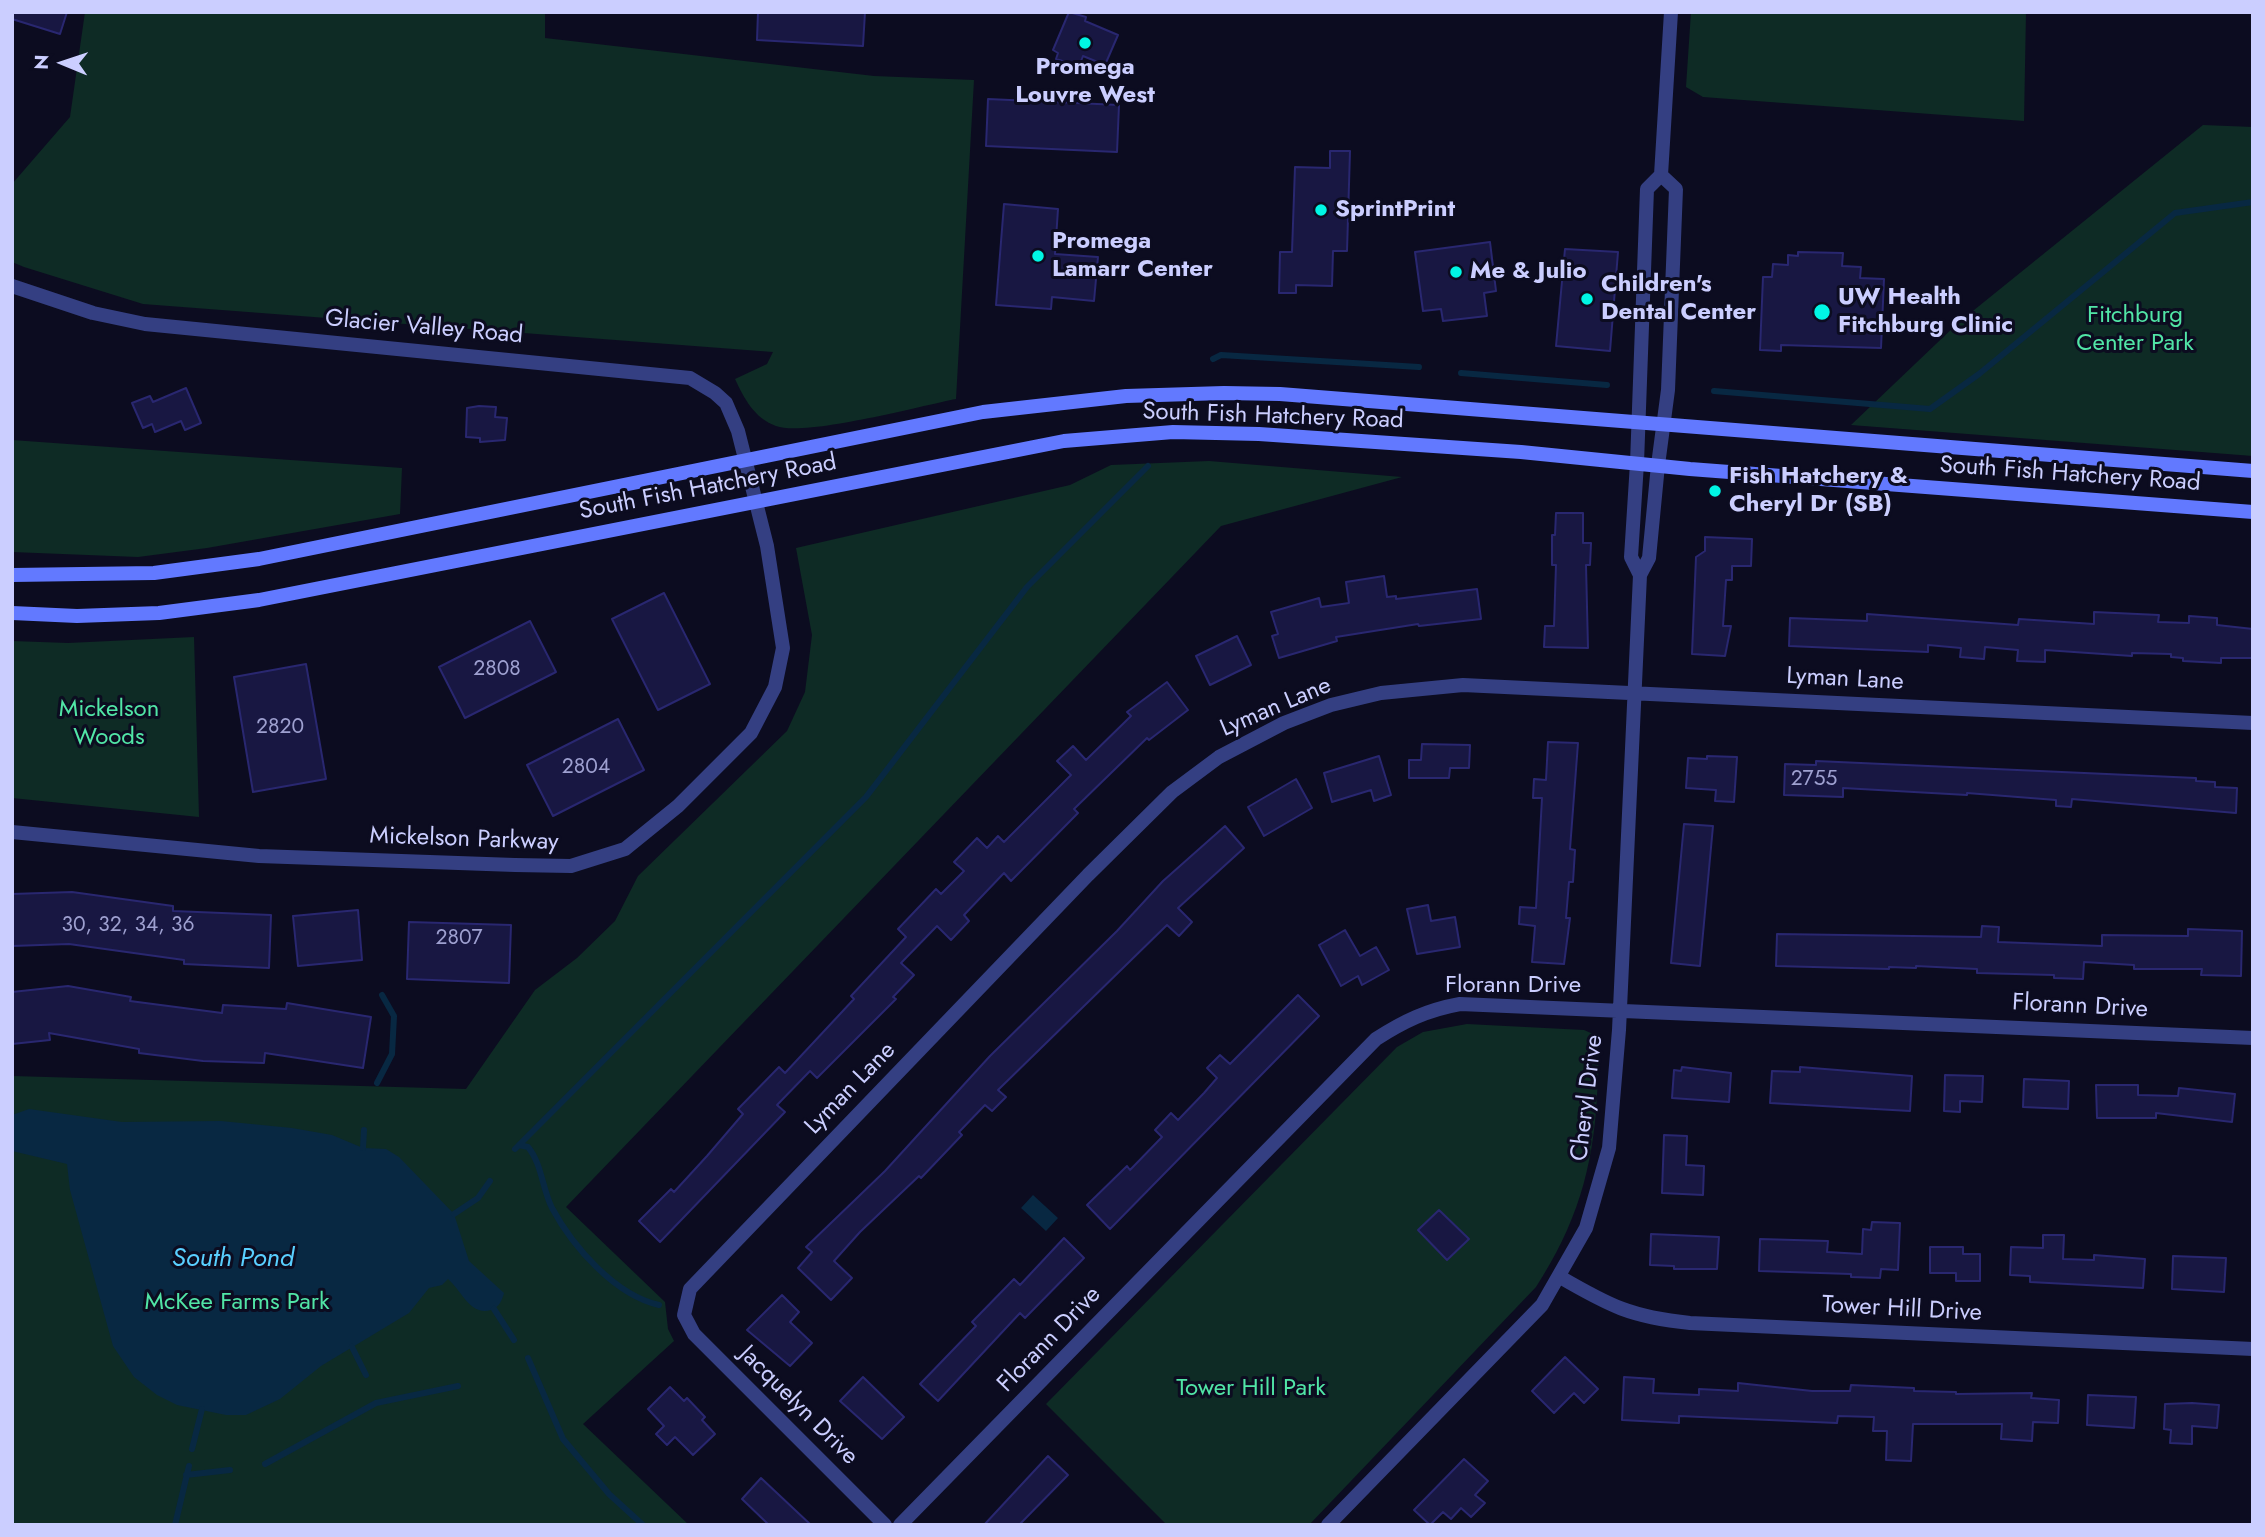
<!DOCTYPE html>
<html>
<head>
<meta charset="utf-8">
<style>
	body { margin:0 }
	#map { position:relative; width:2265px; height:1537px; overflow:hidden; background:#0c0c20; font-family:Jost,sans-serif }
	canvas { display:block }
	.frame { position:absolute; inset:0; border:14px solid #cbceff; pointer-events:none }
	.north { position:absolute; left:28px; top:28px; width:70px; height:70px; -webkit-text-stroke:5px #0c0c20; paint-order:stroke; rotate:272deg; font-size:19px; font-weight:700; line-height:28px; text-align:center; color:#cbceff }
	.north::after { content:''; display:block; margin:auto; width:24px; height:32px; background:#cbceff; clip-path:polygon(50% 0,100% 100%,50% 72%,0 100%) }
</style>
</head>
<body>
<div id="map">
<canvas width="2265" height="1537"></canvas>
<div class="frame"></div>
<div class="north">N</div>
</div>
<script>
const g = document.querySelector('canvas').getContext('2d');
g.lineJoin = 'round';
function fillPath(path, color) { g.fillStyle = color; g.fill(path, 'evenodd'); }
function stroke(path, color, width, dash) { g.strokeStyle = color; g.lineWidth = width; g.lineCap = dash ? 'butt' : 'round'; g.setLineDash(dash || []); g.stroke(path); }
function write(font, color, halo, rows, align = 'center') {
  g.font = font + ' Jost,sans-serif'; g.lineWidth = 6; g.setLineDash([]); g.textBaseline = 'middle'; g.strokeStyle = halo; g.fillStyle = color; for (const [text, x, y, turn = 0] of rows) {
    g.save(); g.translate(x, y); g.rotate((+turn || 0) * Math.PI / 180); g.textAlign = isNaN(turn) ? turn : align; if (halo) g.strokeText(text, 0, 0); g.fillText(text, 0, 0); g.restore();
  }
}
fillPath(new Path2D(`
	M85,12H545V38L874,76L974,80L956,399C920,406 805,437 776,426C754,418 744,398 735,379L767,364L773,352L143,304L24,267L12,262V184L70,117Z
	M1691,12H2026L2024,121L1703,97L1686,87Z
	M2203,125L2253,127V456L1851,425L1958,323Z
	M12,440L402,468L400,514L207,548L138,557L12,552Z
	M1209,461L1402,477L1221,526L566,1207L665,1302L668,1329L674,1341L583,1424L689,1525H12V1076L466,1089L535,990L577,958L615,921L638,876L787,731L805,692L812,635L796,548L1070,485L1111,465Z
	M194,637L199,817L12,798V641L68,643Z
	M1467,1024L1584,1030L1593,1034L1597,1042C1600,1060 1598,1078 1597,1096C1593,1170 1576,1225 1536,1287L1309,1525H1167L1046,1404L1397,1047L1423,1032Z`), '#0e2b25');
fillPath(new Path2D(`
	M29,1109L122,1122L221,1121L292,1128L332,1135L363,1148L386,1149L399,1157L454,1214L469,1261L504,1293C502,1301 499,1307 491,1310C470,1316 462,1291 448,1279L442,1285L429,1288L409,1313L321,1366L280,1399L246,1415H226L177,1405L157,1395L134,1377L113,1346L70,1190L67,1164L12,1151V1115Z
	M1033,1195L1058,1218L1046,1231L1021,1208Z`), '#082842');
stroke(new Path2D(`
	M1213,359L1221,355L1419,367
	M1461,373L1607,385
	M1714,391L1930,409L1979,374L2175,213L2253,202
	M377,1083L392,1054L394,1016L382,995
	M519,1145L528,1147C542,1164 542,1188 552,1208C573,1247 615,1295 659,1305
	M363,1148L364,1130
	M515,1149L866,797L1027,587L1148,466
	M454,1214L478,1198L490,1181
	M494,1309L514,1340
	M352,1347L366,1375
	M528,1358L563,1439L609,1494L643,1525
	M192,1449L202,1409
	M265,1464L376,1403L458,1386
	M186,1475L230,1470
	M175,1525L189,1466`), '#082842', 6);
const building = new Path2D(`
	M12,12H67L60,34L12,19Z
	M758,12H865L863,46L757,40Z
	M1069,12L1086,17L1085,21L1118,35L1105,65L1083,56L1079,66L1056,59L1058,53L1053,50Z
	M988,99L1119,105L1117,152L986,146Z
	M1330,151H1350L1347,251H1333L1332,286L1296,285V293H1279L1280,252H1292L1295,167L1330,168Z
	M1004,204L1058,209L1055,254L1098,257L1094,301L1052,297L1051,309L996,305Z
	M1490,242L1496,291L1484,293L1487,316L1443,321L1441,309L1423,311L1415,252Z
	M1565,249L1618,252L1610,351L1556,346Z
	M1798,252L1843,253L1842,266L1861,267L1860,278L1884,279L1881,348L1781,345V351L1760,350L1763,277H1772L1773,264L1788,265V255L1798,256Z
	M186,388L201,423L185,430L181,421L155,432L152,424L143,428L132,403L150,396L153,402Z
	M479,406L496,407L495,417L507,418L505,440L480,442V438L466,437L467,408Z
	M1556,513H1583V543H1591L1590,565H1586L1588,648L1544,647L1545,626H1554L1556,565H1552V535H1555Z
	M1705,537L1752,539L1751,566H1732V580H1726L1723,626H1731L1725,656L1692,654L1696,557L1705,551Z
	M1384,576L1387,597L1396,596V599L1477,589L1481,619L1419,626L1418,624L1336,637L1337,641L1279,658L1272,636L1278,634L1271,612L1319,598L1321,607L1349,603L1346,582Z
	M664,593L710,684L658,710L612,619Z
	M2094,612L2159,615L2158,622L2189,623V616L2217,618V625L2253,629V658H2221V663L2183,661V658L2171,657V654L2132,653V656L2045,650V662L2017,661L2018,650L1985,647L1984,659L1960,657L1961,648L1928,645V652L1789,646L1790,618L1867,621V614L2018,625L2019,619L2094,624Z
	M530,621L556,672L465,718L439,667Z
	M1237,636L1251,665L1210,685L1196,656Z
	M306,664L326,779L253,792L234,677Z
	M1167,682L1188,710L1149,740L1147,738L1074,809L1078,813L1011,881L1004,873L964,915L969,921L951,940L937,926L901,963L914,975L893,997L896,999L817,1078L810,1071L777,1105L785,1112L660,1242L639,1221L671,1189L674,1192L707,1156L743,1114L738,1109L779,1067L785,1073L854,999L851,996L906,937L898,929L936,889L941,894L964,871L954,862L977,838L987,848L998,836L1004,842L1071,775L1057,761L1073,746L1086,760L1131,716L1127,712Z
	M618,719L644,770L553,816L527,765Z
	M1548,742L1578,743L1570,849L1575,850L1573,882H1569L1566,918H1570L1564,964L1532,962L1535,926L1519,924L1520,907L1536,908L1542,798H1533L1534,779L1546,780Z
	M1422,744L1470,745L1469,768H1450L1449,778H1409V760H1421Z
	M1379,756L1391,795L1374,801L1371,790L1332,802L1324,773Z
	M1707,756L1737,757L1734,802L1715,801L1716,790L1686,788L1688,758L1707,759Z
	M1816,761L2196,778V781L2215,782V787L2237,788L2236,813L2072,799L2071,807L2056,806V800L1967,793V795L1843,788V797L1784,795L1785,764L1816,765Z
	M1296,779L1312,808L1264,836L1248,807Z
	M1684,824L1713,826L1700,966L1671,963Z
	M1225,826L1244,848L1178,908L1192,922L1179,936L1167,925L998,1090L1006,1097L992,1111L985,1105L959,1132L962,1135L921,1178L919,1176L860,1232L834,1261L852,1278L831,1300L798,1268L812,1252L806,1247L885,1171L990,1056L1117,931L1163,881Z
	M72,892L173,906V911L271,915L269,968L184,964V960L69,944L12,946V894Z
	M1428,905L1431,921L1455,917L1460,947L1417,954L1407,909Z
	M358,910L362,960L298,966L293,916Z
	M409,922L511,925L509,983L407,979Z
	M1982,926L1999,927L1998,942L2102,946V935L2188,936V929L2242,931L2241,976L2201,975L2202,969H2134V965L2084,962L2083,979L2054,978V975L1977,973V969L1916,966V968L1889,967V969L1776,966L1777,934L1981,937Z
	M1345,930L1360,956L1376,947L1389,970L1362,985L1358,976L1341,986L1319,945Z
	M68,986L131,997L130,1001L222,1013L223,1005L286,1009L287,1003L371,1017L363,1068L265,1053L264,1063L203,1061L139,1053V1049L49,1033L50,1040L12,1044V992Z
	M1298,995L1319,1016L1110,1229L1087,1205L1127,1166L1130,1170L1162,1137L1155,1130L1171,1113L1178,1120L1204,1093L1217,1078L1207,1068L1220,1055L1230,1064Z
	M1682,1067L1731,1073L1729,1102L1672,1098L1674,1070L1681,1071Z
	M1800,1067L1912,1076L1910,1111L1770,1103L1772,1071L1800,1072Z
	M1945,1075L1983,1076L1982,1102L1960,1101V1112L1944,1111Z
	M2024,1079L2069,1081L2068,1109L2023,1107Z
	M2096,1085H2138V1095L2178,1096L2179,1088L2235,1094L2232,1122L2156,1113V1118H2097Z
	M1664,1135L1687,1136L1686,1165L1704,1166L1703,1195L1662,1193Z
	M1439,1210L1469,1239L1447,1260L1418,1230Z
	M1872,1222L1900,1223L1898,1270L1881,1269L1880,1278L1851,1277V1274L1759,1271L1760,1239L1828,1241L1827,1252L1862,1254L1863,1229L1871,1230Z
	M1651,1234L1719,1237L1717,1269H1674V1266L1650,1265Z
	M2043,1235H2064L2063,1259L2094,1260V1255L2145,1259L2143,1288L2030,1282V1276L2010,1275L2011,1247L2043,1248Z
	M1064,1238L1084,1258L1025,1318L1020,1313L938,1401L920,1384L976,1326L972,1322L1014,1279L1020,1285Z
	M1930,1247H1963V1254H1980V1281H1956V1273H1930Z
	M2173,1256L2226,1258L2224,1292L2172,1289Z
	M782,1295L799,1312L790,1322L812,1343L790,1366L747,1330Z
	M1565,1357L1598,1389L1584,1403L1574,1393L1554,1413L1532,1391Z
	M863,1377L904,1417L882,1439L840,1401Z
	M1624,1377L1654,1379L1653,1393L1699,1395V1389L1738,1391V1383L1812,1391H1850L1851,1385L1914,1388V1391L1956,1392V1394L2032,1393L2031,1398L2059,1400L2058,1423L2033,1422L2032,1441L2001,1439L2002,1424H1913L1911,1461L1886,1460L1887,1431H1873L1874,1417L1838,1416L1837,1423L1679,1416V1423L1622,1420Z
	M670,1387L684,1401L687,1398L705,1417L702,1420L715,1434L693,1455L675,1437L667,1445L656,1434L664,1426L648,1409Z
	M2088,1395L2136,1397L2134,1428L2087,1425Z
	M2192,1403L2219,1405L2217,1428L2192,1426V1444L2170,1443L2171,1430L2164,1429L2165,1404Z
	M1048,1456L1068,1475L1019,1525H984Z
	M1464,1459L1488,1481L1475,1495L1485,1503L1471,1517L1461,1508L1451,1519L1443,1512L1430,1525L1414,1510Z
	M761,1478L811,1525H769L742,1499Z`);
fillPath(building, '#181742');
stroke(building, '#292770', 2);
stroke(new Path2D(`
	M12,286L93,313L145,324L690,378L715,393L726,403L738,431L767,546L783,648L775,687L751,733L678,806L625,849L571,866L515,865L259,856L12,832
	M1637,463L1631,557L1640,575
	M1560,1277C1610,1306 1631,1317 1690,1323L2253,1349
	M885,1525L694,1334L684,1315L690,1289L1088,875L1172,792L1219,757L1284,723L1331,705L1381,693L1463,685L2253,723
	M900,1525L1376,1039C1404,1021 1427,1010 1460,1004L2253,1038
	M1328,1525L1542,1305L1586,1228L1609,1148L1619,1030L1640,575L1649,558L1658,465`), '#343f82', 14);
stroke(new Path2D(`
	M1637,463L1647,189L1661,175L1671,12
	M1658,465L1668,390L1676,189L1661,175`), '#343f82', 14);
stroke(new Path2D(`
	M12,575L154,573L259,559L983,412L1126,396L1224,393L1280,394L2253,471
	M12,613L77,616L159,613L259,600L1064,441L1173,432L1259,434L1521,452L1690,469L2253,512`), '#6279ff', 14);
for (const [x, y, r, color] of [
	[1085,43,7,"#00f6e4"],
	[1321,210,7,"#00f6e4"],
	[1038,256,7,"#00f6e4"],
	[1456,272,7,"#00f6e4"],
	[1587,299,7,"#00f6e4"],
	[1822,312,9,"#00f6e4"],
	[1715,491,7,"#00f6e4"]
]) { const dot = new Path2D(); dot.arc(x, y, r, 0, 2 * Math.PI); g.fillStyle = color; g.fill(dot); stroke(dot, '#0c0c20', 2.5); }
write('21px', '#9ea0d0', null, [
	["2808",497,670],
	["2820",280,728],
	["2804",586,768],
	["2755",1814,780],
	["30, 32, 34, 36",128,926],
	["2807",459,939]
]);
write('bold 24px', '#cbceff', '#0c0c20', [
	["Promega",1085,68,"center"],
	["Louvre West",1085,96,"center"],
	["SprintPrint",1335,210],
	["Promega",1052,242],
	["Lamarr Center",1052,270],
	["Me & Julio",1470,272],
	["Children's",1601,285],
	["Dental Center",1601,313],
	["UW Health",1838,298],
	["Fitchburg Clinic",1838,326],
	["Fish Hatchery &",1729,477],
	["Cheryl Dr (SB)",1729,505]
], 'left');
write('24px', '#51e5a6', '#0c0c20', [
	["Fitchburg",2135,316],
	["Center Park",2135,344],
	["Mickelson",109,710],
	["Woods",109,738],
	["McKee Farms Park",237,1303],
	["Tower Hill Park",1251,1389]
]);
write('24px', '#cbceff', '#0c0c20', [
	["Glacier Valley Road",424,328,5],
	["South Fish Hatchery Road",1273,417,2],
	["South Fish Hatchery Road",2070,475,4],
	["South Fish Hatchery Road",708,488,-11],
	["Lyman Lane",1845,680,3],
	["Lyman Lane",1276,708,-23],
	["Mickelson Parkway",464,840,2],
	["Florann Drive",1513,986],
	["Florann Drive",2080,1007,3],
	["Lyman Lane",851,1089,-46],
	["Cheryl Drive",1588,1098,-83],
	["Tower Hill Drive",1902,1310,3],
	["Florann Drive",1050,1340,-46],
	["Jacquelyn Drive",798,1406,45]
]);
write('italic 26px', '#59cfff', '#0c0c20', [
	["South Pond",233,1260]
]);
</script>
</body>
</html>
